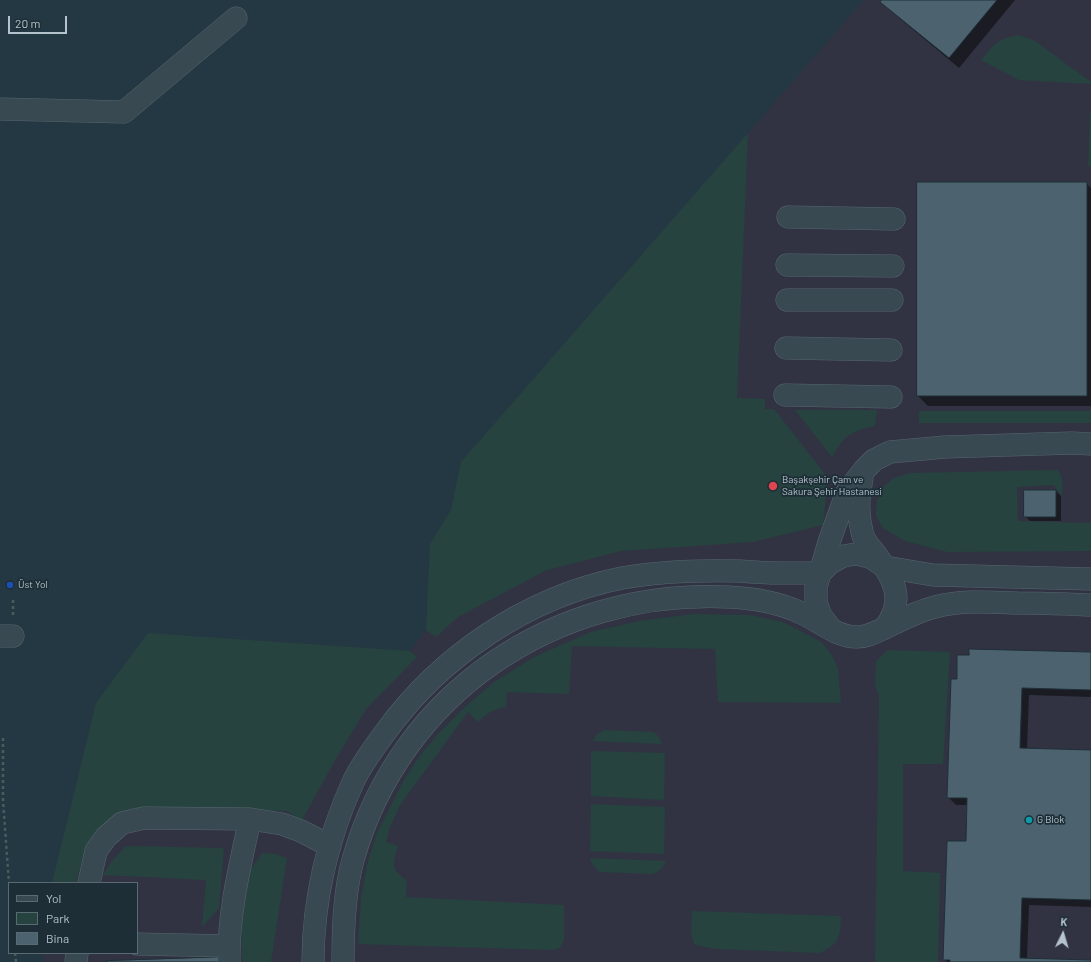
<!DOCTYPE html>
<html>
<head>
<meta charset="utf-8">
<style>
	body { margin:0 }
	#map { position:relative; width:1091px; height:962px; overflow:hidden; background:#243843; font-family:Barlow,sans-serif }
	canvas { display:block }
	.legend { position:absolute; left:8px; top:882px; width:130px; height:72px; box-sizing:border-box; background:#1d2e37; border:1px solid #5a6a73; margin:0; padding:5px 7px; list-style:none; font-size:12px; color:#b5c3cc }
	.legend li { display:flex; align-items:center; gap:8px; height:20px }
	.legend b { width:20px; border:1px solid #5a6a73 }
	.north { position:absolute; left:1043px; top:914px; width:40px; height:40px; -webkit-text-stroke:3px #1d2e37; paint-order:stroke; rotate:5deg; font-size:11px; font-weight:700; line-height:16px; text-align:center; color:#b5c3cc }
	.north::after { content:''; display:block; margin:auto; width:14px; height:18px; background:#b5c3cc; clip-path:polygon(50% 0,100% 100%,50% 72%,0 100%) }
	.scale { position:absolute; left:8px; top:16px; width:59px; height:18px; box-sizing:border-box; border:2px solid #b5c3cc; border-top:0; padding-left:5px; font-size:12px; line-height:14px; white-space:nowrap; color:#b5c3cc; -webkit-text-stroke:3px #1d2e37; paint-order:stroke }
</style>
</head>
<body>
<div id="map">
<canvas width="1091" height="962"></canvas>
<ul class="legend">
<li><b style="height:5px;background:#384952"></b>Yol</li>
<li><b style="height:11px;background:#264340"></b>Park</li>
<li><b style="height:11px;background:#4c626e"></b>Bina</li>
</ul>
<div class="north">K</div>
<div class="scale">20 m</div>
</div>
<script>
const g = document.querySelector('canvas').getContext('2d');
g.lineJoin = 'round';
function fillPath(path, color) { g.fillStyle = color; g.fill(path, 'evenodd'); }
function stroke(path, color, width, dash) { g.strokeStyle = color; g.lineWidth = width; g.lineCap = dash ? 'butt' : 'round'; g.setLineDash(dash || []); g.stroke(path); }
function write(font, color, halo, rows, align = 'center') {
  g.font = font + ' Barlow,sans-serif'; g.lineWidth = 3.5; g.setLineDash([]); g.textBaseline = 'middle'; g.strokeStyle = halo; g.fillStyle = color; for (const [text, x, y, turn = 0] of rows) {
    g.save(); g.translate(x, y); g.rotate((+turn || 0) * Math.PI / 180); g.textAlign = isNaN(turn) ? turn : align; if (halo) g.strokeText(text, 0, 0); g.fillText(text, 0, 0); g.restore();
  }
}
fillPath(new Path2D(`
	M864,0H1091V962H43L44,953H137V883H52L96,703L148,633L410,651L426,630L430,544L451,510L461,462Z`), '#313342');
fillPath(new Path2D(`
	M1019,35L1035,41L1091,82V84L1019,80L981,60C995,44 997,39 1019,35Z
	M1090,113H1091V166H1088Z
	M748,133L737,398L765,399V409H774L828,478L823,525L753,542L621,551L547,570L458,617L436,637L426,630L430,544L451,510L461,462Z
	M795,410H877L875,426C849,432 846,434 832,457Z
	M919,411H1091V423H919Z
	M1058,470C1064,479 1063,487 1061,496L1054,485L1017,487L1018,521L1091,523V551L947,552L905,541L883,528L876,516L877,501L882,488L894,478L910,473Z
	M693,614L750,615L783,622L821,642L831,654L838,668L841,703L718,702L715,649L572,646L569,694L507,692L506,707C494,709 487,713 478,722L468,712L400,805L389,830L386,842L398,846C393,865 390,868 407,881L406,897L564,905V940L560,948L552,950L358,944L361,898L367,865L377,833L404,780L419,757L438,734L465,707L493,683L534,657L591,632L639,621Z
	M148,633L410,651L417,657L366,709L334,762L302,820L286,811L182,809L109,822L83,856L76,883H52L96,703Z
	M888,650L950,652L943,764H903V871L940,873L938,962H875L879,695L875,686L876,661Z
	M604,730L654,732L659,737L662,744L593,741L597,734Z
	M591,751L665,753L664,800L591,796Z
	M591,804L665,807L664,854L590,851Z
	M126,846L224,848L219,908L202,927L206,880L103,875L112,861Z
	M262,853L275,854L287,858L271,962H242L241,915L251,869Z
	M590,858L666,861C663,869 659,872 651,874L600,872C595,868 592,865 590,858Z
	M692,911L841,916C840,936 840,945 819,953L717,949L704,947L694,944L691,933Z`), '#264340');
fillPath(new Path2D(`
	M884,0H1015L959,68L892,12L882,2Z
	M1086,183L1091,188V406H928L918,396Z
	M1056,491L1061,496V521H1030L1025,516Z
	M1091,653V697L1029,695L1027,749L1091,751V907L1029,905L1027,959L1091,962H947L944,959L967,842L968,805H956L948,797L958,680Z`), '#0007');
const building = new Path2D(`
	M882,0H997L949,58L880,2Z
	M917,182H1087V396H917Z
	M1024,490H1056V517H1024Z
	M969,649L1091,652V690L1022,688L1020,748L1091,750V900L1022,898L1020,958L1091,960V962H950V960H943L947,841H966L967,798H947L951,679H957V655H969Z
	M223,957V962H107V961Z`);
fillPath(building, '#4c626e');
stroke(building, '#1f3039', 1);
const minor = new Path2D(`
	M0,109L124,112L236,18
	M788,217L894,219
	M787,265L893,266
	M787,300H892
	M786,348L891,350
	M785,395L891,397
	M862,478C859,495 857,509 861,527C862,530 862,535 864,538C867,545 873,550 877,556C895,581 905,600 885,628
	M831,629L821,616L816,602V587L829,542L847,492L864,470L874,460L890,452L945,447L1072,443L1091,444
	M0,636H13
	M89,883L96,851L106,837L122,823L144,818L250,819L282,824L301,831L330,846
	M137,944L229,946
	M76,962L77,953
	M229,962C228,913 240,866 250,819
	M313,962C313,900 328,836 354,780C362,764 373,749 384,734C440,656 527,597 622,578C661,571 700,570 739,571C752,572 766,573 779,573C793,573 806,573 820,573L830,563L843,556L856,554L870,557L885,567L933,575L1091,579
	M343,962C343,929 344,892 353,860C400,692 556,589 728,597C752,598 777,602 799,612C818,620 836,637 857,637C867,637 876,632 885,628C901,620 918,611 935,607C962,600 989,602 1017,603C1042,603 1066,604 1091,605`);
stroke(minor, '#56666f', 23);
stroke(new Path2D(`
	M13,600V615
	M3,738V801L9,883
	M15,953L16,962`), '#445f5c', 2.5, [3, 3]);
stroke(minor, '#384952', 22);
for (const [x, y, r, color] of [
	[773,486,5,"#e0444e"],
	[10,585,4,"#1a4fb4"],
	[1029,820,4,"#0f9aa8"]
]) { const dot = new Path2D(); dot.arc(x, y, r, 0, 2 * Math.PI); g.fillStyle = color; g.fill(dot); stroke(dot, '#1d2e37', 1.5); }
write('10px', '#b5c3cc', '#1d2e37', [
	["Başakşehir Çam ve",782,480],
	["Sakura Şehir Hastanesi",782,492],
	["Üst Yol",18,585],
	["G Blok",1037,820]
], 'left');
</script>
</body>
</html>
